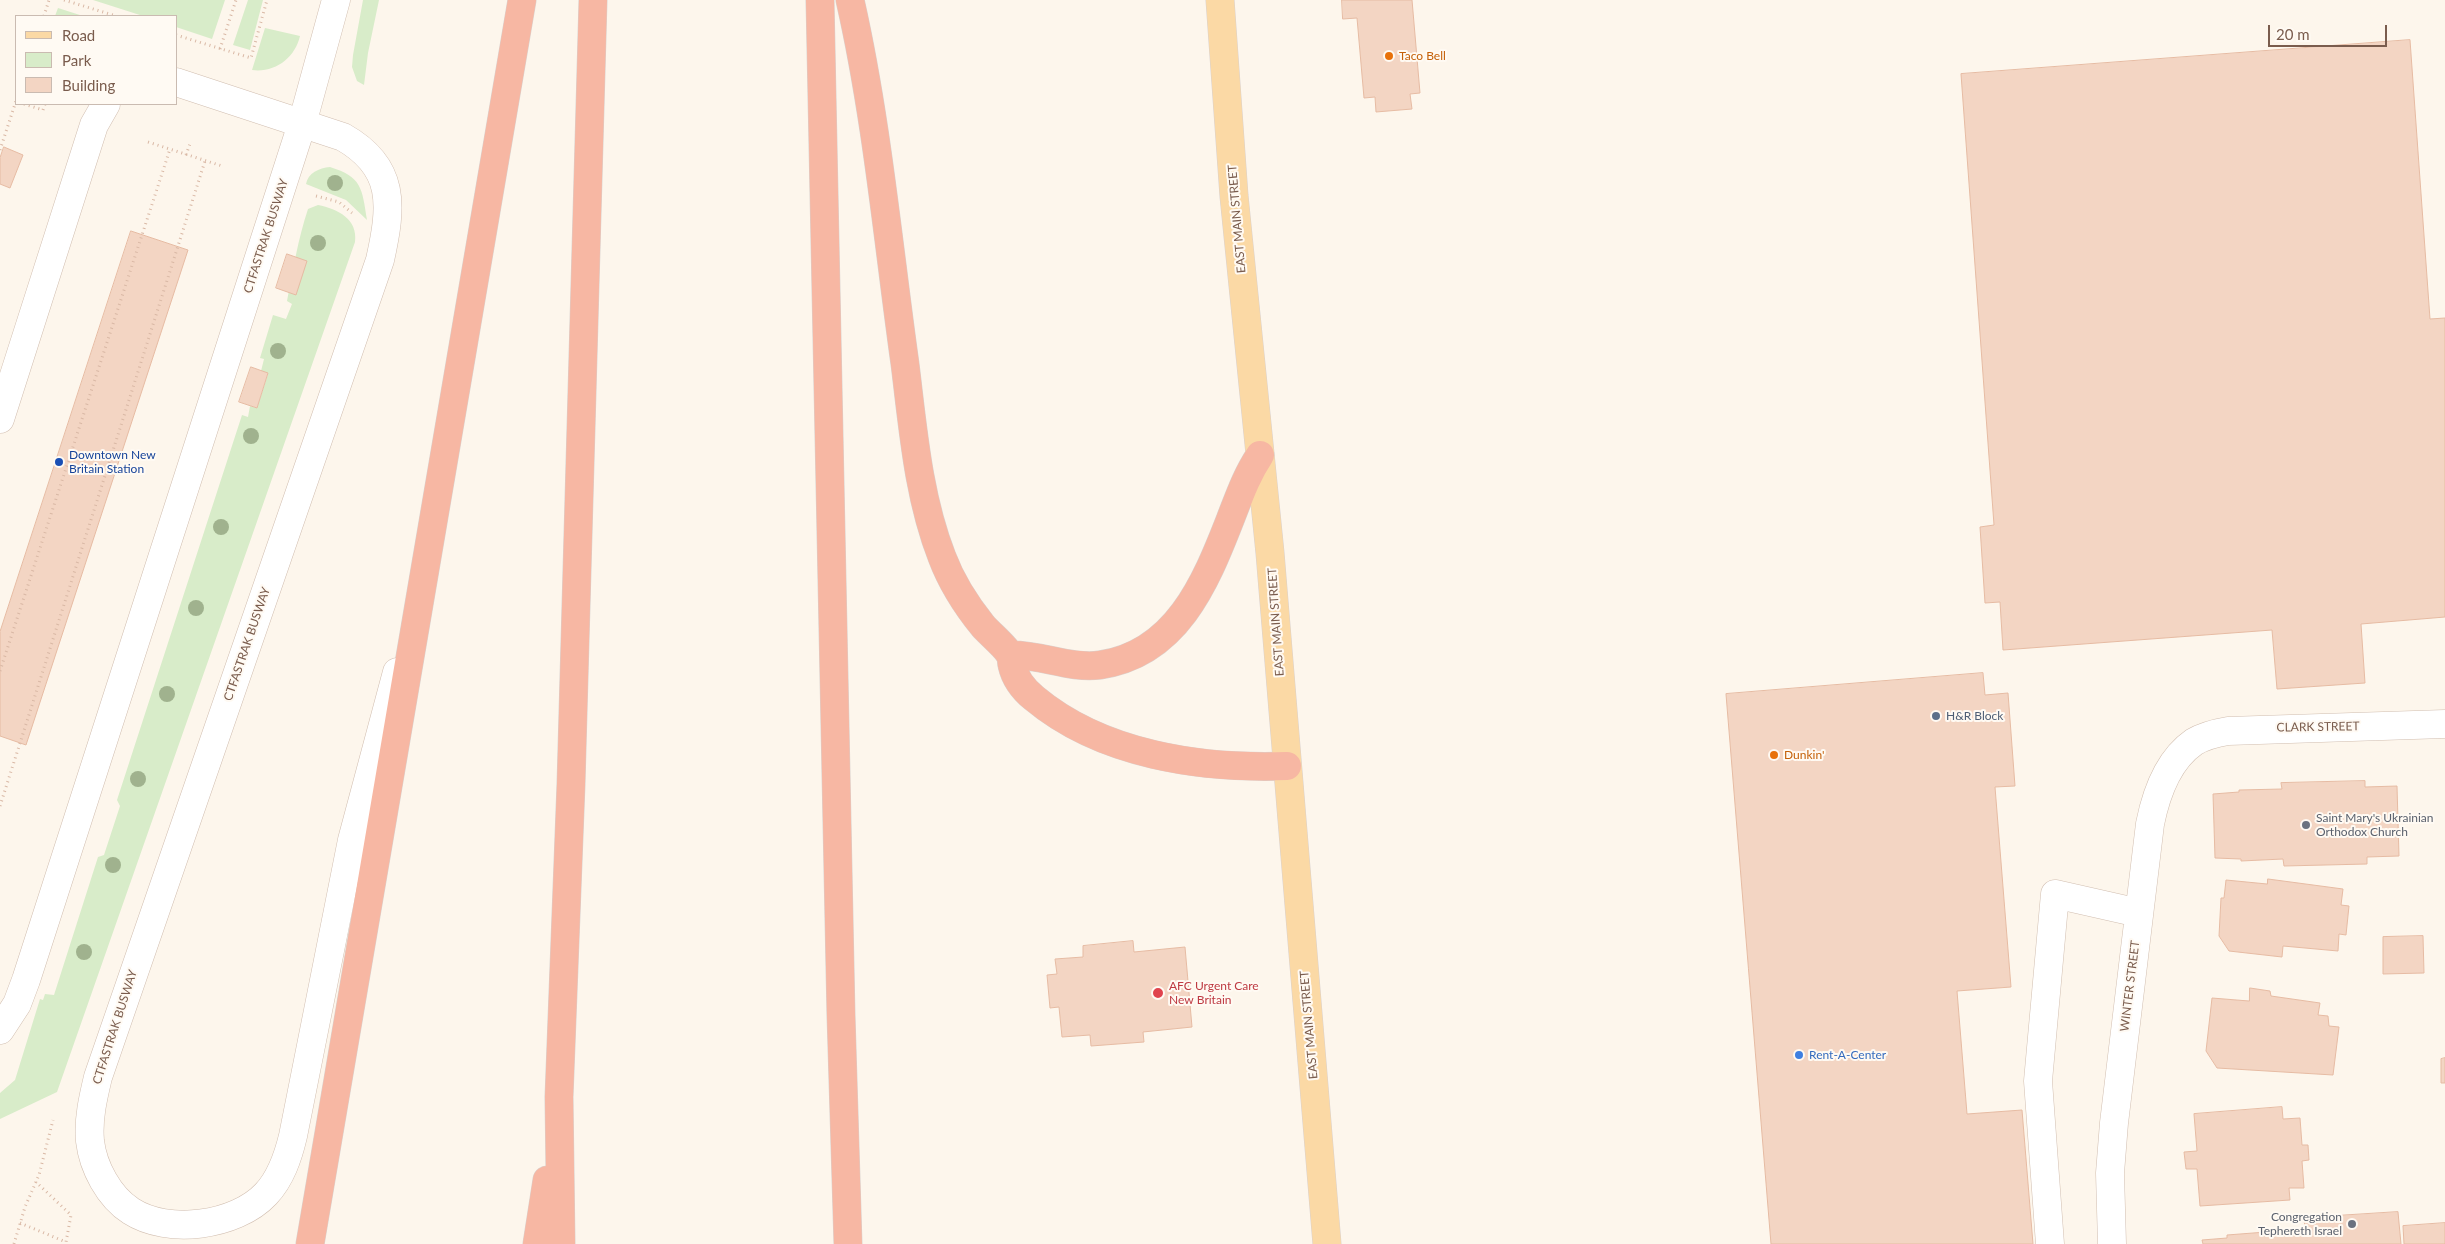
<!DOCTYPE html>
<html>
<head>
<meta charset="utf-8">
<style>
	body { margin:0 }
	#map { position:relative; width:2445px; height:1244px; overflow:hidden; background:#fdf6ec; font-family:Lato,sans-serif }
	canvas { display:block }
	.legend { position:absolute; left:15px; top:15px; width:162px; height:90px; box-sizing:border-box; background:#fffaf3; border:1px solid #cabbb1; margin:0; padding:6px 9px; list-style:none; font-size:15px; color:#7a5c4d }
	.legend li { display:flex; align-items:center; gap:10px; height:25px }
	.legend b { width:25px; border:1px solid #cabbb1 }
	.scale { position:absolute; left:2268px; top:25px; width:119px; height:22px; box-sizing:border-box; border:2px solid #7a5c4d; border-top:0; padding-left:6px; font-size:15px; line-height:18px; white-space:nowrap; color:#7a5c4d; -webkit-text-stroke:4px #fffaf3; paint-order:stroke }
</style>
</head>
<body>
<div id="map">
<canvas width="2445" height="1244"></canvas>
<ul class="legend">
<li><b style="height:6px;background:#fbd9a5"></b>Road</li>
<li><b style="height:14px;background:#d8ecc9"></b>Park</li>
<li><b style="height:14px;background:#f3d5c3"></b>Building</li>
</ul>
<div class="scale">20 m</div>
</div>
<script>
const g = document.querySelector('canvas').getContext('2d');
g.lineJoin = 'round';
function fillPath(path, color) { g.fillStyle = color; g.fill(path, 'evenodd'); }
function stroke(path, color, width, dash) { g.strokeStyle = color; g.lineWidth = width; g.lineCap = dash ? 'butt' : 'round'; g.setLineDash(dash || []); g.stroke(path); }
function write(font, color, halo, rows, align = 'center') {
  g.font = font + ' Lato,sans-serif'; g.lineWidth = 4; g.setLineDash([]); g.textBaseline = 'middle'; g.strokeStyle = halo; g.fillStyle = color; for (const [text, x, y, turn = 0] of rows) {
    g.save(); g.translate(x, y); g.rotate((+turn || 0) * Math.PI / 180); g.textAlign = isNaN(turn) ? turn : align; if (halo) g.strokeText(text, 0, 0); g.fillText(text, 0, 0); g.restore();
  }
}
fillPath(new Path2D(`
	M93,0H225L212,39L176,27V16H143Z
	M248,0H263L250,50L233,45Z
	M363,0H379L368,53L364,85L357,81L352,67L353,55Z
	M58,8L83,16H55Z
	M265,28L300,36C295,58 275,73 252,70Z
	M330,167C362,177 362,188 367,220L346,200L306,184C308,173 319,168 330,167Z
	M318,205C338,209 358,219 355,242L57,1092L0,1119V1093L15,1080L40,999L43,1000L45,994L54,995L98,857L104,855L120,806L117,800L242,415L248,417L250,406L257,408L268,374L261,371L264,359L260,358L273,315L286,319L292,304L287,301C293,270 298,239 308,209Z`), '#d8ecc9');
const building = new Path2D(`
	M1342,0H1412L1420,93L1410,94L1412,109L1376,112L1375,97L1364,98L1357,18L1343,19Z
	M2410,40L2430,319L2445,318V617L2361,624L2365,683L2277,689L2272,630L2003,650L2000,602L1985,603L1980,527L1994,525L1961,74Z
	M4,147L23,155L10,188L0,184V158Z
	M131,231L188,250L26,745L0,736V632Z
	M287,254L307,261L296,295L276,288Z
	M251,367L268,373L257,408L239,402Z
	M1983,673L1985,695L2008,693L2015,786L1995,787L2011,987L1957,991L1967,1114L2022,1110L2033,1244H1771L1726,694Z
	M2365,781V787L2397,786L2399,856L2367,857V864L2284,866L2283,859L2241,861V859L2215,858L2213,794L2239,792V790L2282,789L2281,783Z
	M2268,879L2343,889L2341,905L2349,906L2346,935L2339,934L2338,951L2283,946L2282,957L2229,951L2219,936L2221,898H2224L2226,880L2267,884Z
	M2423,936L2424,973L2383,974V937Z
	M1133,941L1134,952L1185,947L1192,1027L1143,1032L1144,1042L1091,1046L1090,1035L1062,1037L1059,1007L1050,1008L1047,975L1057,974L1055,959L1083,957V946Z
	M2250,988L2270,991L2271,996L2320,1003L2318,1015L2328,1016L2329,1026L2339,1027L2333,1075L2217,1068L2206,1051L2212,998L2249,1001Z
	M2445,1058V1083H2441V1059Z
	M2282,1107L2283,1119L2300,1118L2302,1145H2308L2309,1160L2302,1161L2304,1188H2289L2290,1200L2200,1206L2197,1169H2186L2184,1152L2197,1151L2194,1114Z
	M2398,1212L2401,1244H2203L2202,1240L2227,1238V1235L2305,1229L2304,1218Z
	M2445,1223V1244H2404L2403,1226Z`);
fillPath(building, '#f3d5c3');
stroke(building, '#e6bba3', 1);
const minor = new Path2D(`
	M176,82L343,137C396,167 392,206 380,260L98,1077C93,1098 88,1119 90,1141C93,1167 109,1197 131,1211C168,1235 236,1226 266,1194C281,1178 288,1157 293,1136L352,840L397,672
	M0,419L94,125L106,104
	M0,1030L17,1004L26,980L302,124L336,0
	M2050,1244L2038,1081L2055,894L2139,913
	M2112,1244L2110,1173L2114,1123L2150,824C2156,794 2168,760 2194,742C2204,736 2216,733 2228,731L2445,724`);
const major = new Path2D(`
	M1220,0L1234,196L1270,553L1327,1244`);
const highway = new Path2D(`
	M820,0L841,1015L848,1244
	M850,0C877,119 888,243 905,364C913,428 918,496 942,557C951,581 966,605 983,626C990,634 1006,647 1010,655C1012,658 1011,662 1012,665C1015,678 1024,690 1034,698C1102,755 1201,769 1287,766
	M1010,655C1041,654 1069,669 1100,665C1176,654 1205,584 1230,520C1239,497 1246,476 1260,455
	M310,1244L522,0
	M537,1244L547,1180
	M561,1244L559,1097L571,784L593,0`);
stroke(minor, '#d1beb0', 29);
stroke(major, '#dad1cd', 29);
stroke(highway, '#dad1cd', 29);
stroke(new Path2D(`
	M64,0L116,16
	M44,16L49,0
	M176,35L251,58L267,0
	M220,49L236,0
	M24,104L43,110L45,104
	M148,142L222,166
	M0,150L16,101
	M186,155L191,141
	M316,196L339,202L352,213
	M0,671L170,149
	M0,806L205,161
	M20,1223L66,1242L71,1215L36,1182
	M14,1244L25,1207L39,1175L53,1120`), '#d9b8a5', 3, [1, 4]);
stroke(minor, '#fff', 28);
stroke(major, '#fbd9a5', 28);
stroke(highway, '#f7b7a3', 28);
g.fillStyle = '#a0b28e';
for (const [x, y] of [
	[335,183],
	[318,243],
	[278,351],
	[251,436],
	[221,527],
	[196,608],
	[167,694],
	[138,779],
	[113,865],
	[84,952]
]) { g.beginPath(); g.arc(x, y, 8, 0, 2 * Math.PI); g.fill(); }
for (const [x, y, r, color] of [
	[1389,56,5,"#e8710a"],
	[59,462,5,"#1a4fb4"],
	[1936,716,5,"#5c6f8a"],
	[1774,755,5,"#e8710a"],
	[2306,825,5,"#6b7280"],
	[1158,993,6,"#e0444e"],
	[1799,1055,5,"#3f7fe0"],
	[2352,1224,5,"#6b7280"]
]) { const dot = new Path2D(); dot.arc(x, y, r, 0, 2 * Math.PI); g.fillStyle = color; g.fill(dot); stroke(dot, '#fffaf3', 2); }
write('12px', '#c56008', '#fffaf3', [
	["Taco Bell",1399,56],
	["Dunkin'",1784,755]
], 'left');
write('12px', '#7a5c4d', '#fffaf3', [
	["EAST MAIN STREET",1237,219,-95],
	["CTFASTRAK BUSWAY",266,236,-72],
	["EAST MAIN STREET",1276,622,-94],
	["CTFASTRAK BUSWAY",247,644,-71],
	["CLARK STREET",2318,727,-1],
	["WINTER STREET",2130,986,-83],
	["EAST MAIN STREET",1309,1025,-95],
	["CTFASTRAK BUSWAY",115,1027,-72]
]);
write('12px', '#164399', '#fffaf3', [
	["Downtown New",69,455],
	["Britain Station",69,469]
], 'left');
write('12px', '#4e5e75', '#fffaf3', [
	["H&R Block",1946,716]
], 'left');
write('12px', '#5b616d', '#fffaf3', [
	["Saint Mary's Ukrainian",2316,818],
	["Orthodox Church",2316,832],
	["Congregation",2342,1217,"right"],
	["Tephereth Israel",2342,1231,"right"]
], 'left');
write('12px', '#be3a42', '#fffaf3', [
	["AFC Urgent Care",1169,986],
	["New Britain",1169,1000]
], 'left');
write('12px', '#366cbe', '#fffaf3', [
	["Rent-A-Center",1809,1055]
], 'left');
</script>
</body>
</html>
